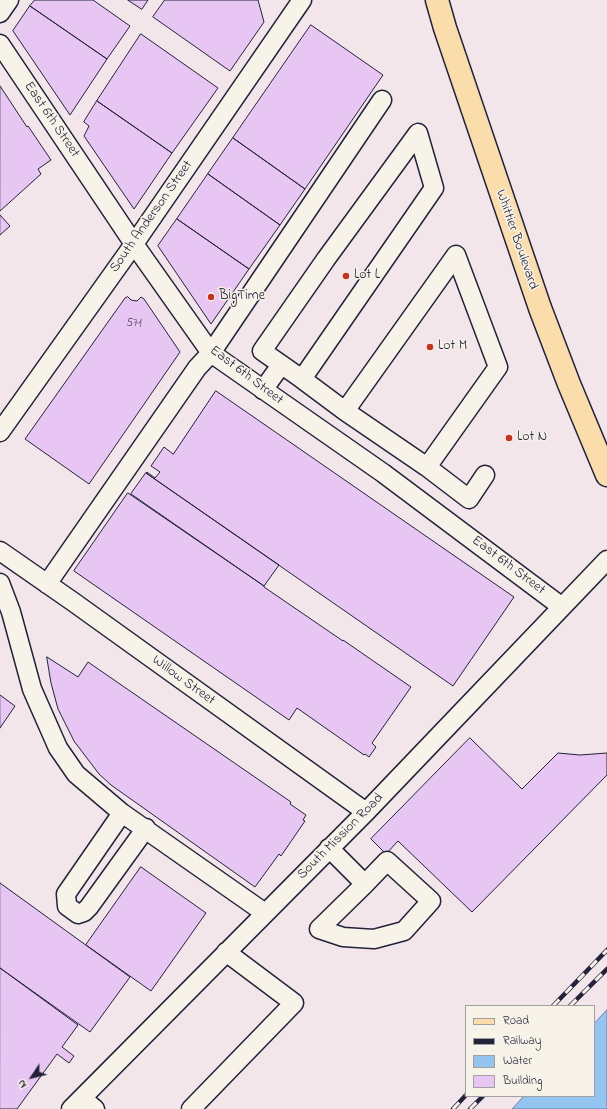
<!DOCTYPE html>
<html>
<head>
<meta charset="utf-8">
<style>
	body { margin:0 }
	#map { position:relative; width:607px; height:1109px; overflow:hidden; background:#f2e6eb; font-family:"Indie Flower",sans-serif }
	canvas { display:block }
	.legend { position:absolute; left:465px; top:1005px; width:130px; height:92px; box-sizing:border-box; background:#f7f3e8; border:1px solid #a29fa3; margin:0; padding:5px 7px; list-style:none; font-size:12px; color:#22223b }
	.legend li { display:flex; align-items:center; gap:8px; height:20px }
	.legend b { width:20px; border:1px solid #a29fa3 }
	.north { position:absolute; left:12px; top:1057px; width:40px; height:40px; -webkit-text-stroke:3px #f7f3e8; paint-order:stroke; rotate:235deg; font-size:11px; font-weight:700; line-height:16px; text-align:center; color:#22223b }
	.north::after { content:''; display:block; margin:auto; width:14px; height:18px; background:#22223b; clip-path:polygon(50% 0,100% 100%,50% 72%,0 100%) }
</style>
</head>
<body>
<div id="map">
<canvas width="607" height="1109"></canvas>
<ul class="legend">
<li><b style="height:5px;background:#fbdcab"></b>Road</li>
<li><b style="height:5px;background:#22223b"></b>Railway</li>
<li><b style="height:11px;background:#94c4f0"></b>Water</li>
<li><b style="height:11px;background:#e7c6f3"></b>Building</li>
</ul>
<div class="north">N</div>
</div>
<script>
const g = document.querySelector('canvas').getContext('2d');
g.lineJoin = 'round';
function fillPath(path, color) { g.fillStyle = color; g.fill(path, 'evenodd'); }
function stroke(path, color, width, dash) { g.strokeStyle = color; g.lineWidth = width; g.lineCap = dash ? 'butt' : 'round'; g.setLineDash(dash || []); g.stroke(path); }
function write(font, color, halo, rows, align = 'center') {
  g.font = font + ' "Indie Flower",sans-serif'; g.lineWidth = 3; g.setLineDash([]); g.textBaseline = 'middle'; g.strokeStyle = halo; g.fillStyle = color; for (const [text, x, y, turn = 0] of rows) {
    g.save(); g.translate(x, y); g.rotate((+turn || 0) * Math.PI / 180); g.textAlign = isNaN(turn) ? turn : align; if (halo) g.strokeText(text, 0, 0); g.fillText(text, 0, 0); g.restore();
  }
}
const water = new Path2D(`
	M607,1010V1109H512L524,1096H594V1024Z`);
fillPath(water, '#94c4f0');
stroke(water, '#6683a8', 1);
const building = new Path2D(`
	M35,0H93L130,26L107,59L30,6Z
	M128,0H148L142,9Z
	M165,0H258L264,22L230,71L153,17Z
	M30,6L107,59L70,115L13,31Z
	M311,25L383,75L305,189L233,138Z
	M141,34L218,88L172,153L97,101Z
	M0,86L27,127L28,126L51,160L38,169L41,174L0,211Z
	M97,101L172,153L134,209L84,136L89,126L84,122Z
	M233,138L305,189L280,225L208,174Z
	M208,174L280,225L249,269L177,219Z
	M0,215L10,226L0,235Z
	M177,219L249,269L211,324L158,246Z
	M128,297L131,300L137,301L141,297L144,299L180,352L89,484L25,439L125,298Z
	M216,391L514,597L453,686L146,473L147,472L155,478L160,472L151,466L164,447L173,454Z
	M146,473L279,565L264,586L131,494Z
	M128,493L264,586V587L343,641V640L411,687L372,743L376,747L369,757L365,754L364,755L297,708L289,720L74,571Z
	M47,657L78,677L88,662L291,802L290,804L306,815L303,820L305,821L281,856L279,854L255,887L111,785L99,774L74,741L58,709L51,683Z
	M0,695L15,706L0,728Z
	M470,738L522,789L558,753L580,755L607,753V775L472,912L398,841L386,854L371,839Z
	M141,867L206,913L151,991L86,945Z
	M0,883L130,977L90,1032L0,968Z
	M0,968L78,1025L62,1047L74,1056L69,1063L57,1054L17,1109H0Z`);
fillPath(building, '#e7c6f3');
stroke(building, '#22223b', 1);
const minor = new Path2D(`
	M0,13L9,0
	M0,44L134,244L211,353L383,473L562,607
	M418,133L434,188L302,379L262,351L326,259Z
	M302,379L345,411
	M263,390L281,365
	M0,432L134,244L302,0
	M427,467L498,367L456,255L345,411L427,467L469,499L485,475
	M0,551L72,601L366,812
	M0,583L11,612L32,689L58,748L76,774L122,813L265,913
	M47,584L197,368L211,353L382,100
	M122,813L66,894L67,906L78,914L84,912L89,907L146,828
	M329,848L365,884L319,929L343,937L374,939L404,931L431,901L387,861L365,884
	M82,1098L95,1109
	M71,1109L366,812L607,560
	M191,1109L294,1003L226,952`);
const major = new Path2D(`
	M437,0L445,28L540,308L569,384L607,475`);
stroke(minor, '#22223b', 21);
stroke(major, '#22223b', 25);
stroke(minor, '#f7f3e8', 18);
stroke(major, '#fbdcab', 22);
const rail = new Path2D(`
	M553,1006L607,950
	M570,1006L607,969
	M453,1109L466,1095
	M470,1109L483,1096`);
stroke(rail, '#22223b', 4.5);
stroke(rail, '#f7f3e8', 3, [9]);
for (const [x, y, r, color] of [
	[346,276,4,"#c8321e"],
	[211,297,4,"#c8321e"],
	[430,347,4,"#c8321e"],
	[509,438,4,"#c8321e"]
]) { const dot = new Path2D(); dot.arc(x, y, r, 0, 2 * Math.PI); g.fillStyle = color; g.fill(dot); stroke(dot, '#f7f3e8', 1.5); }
write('12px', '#534b69', null, [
	["571",134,324]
]);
write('14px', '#22223b', '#f7f3e8', [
	["East 6th Street",51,120,56],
	["South Anderson Street",152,217,-55],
	["Whittier Boulevard",516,240,71],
	["East 6th Street",246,376,37],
	["East 6th Street",508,566,37],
	["Willow Street",183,681,36],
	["South Mission Road",341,837,-45]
]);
write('14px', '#22223b', '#f7f3e8', [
	["Lot L",354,276],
	["BigTime",219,297],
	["Lot M",438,347],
	["Lot N",517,438]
], 'left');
</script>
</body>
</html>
